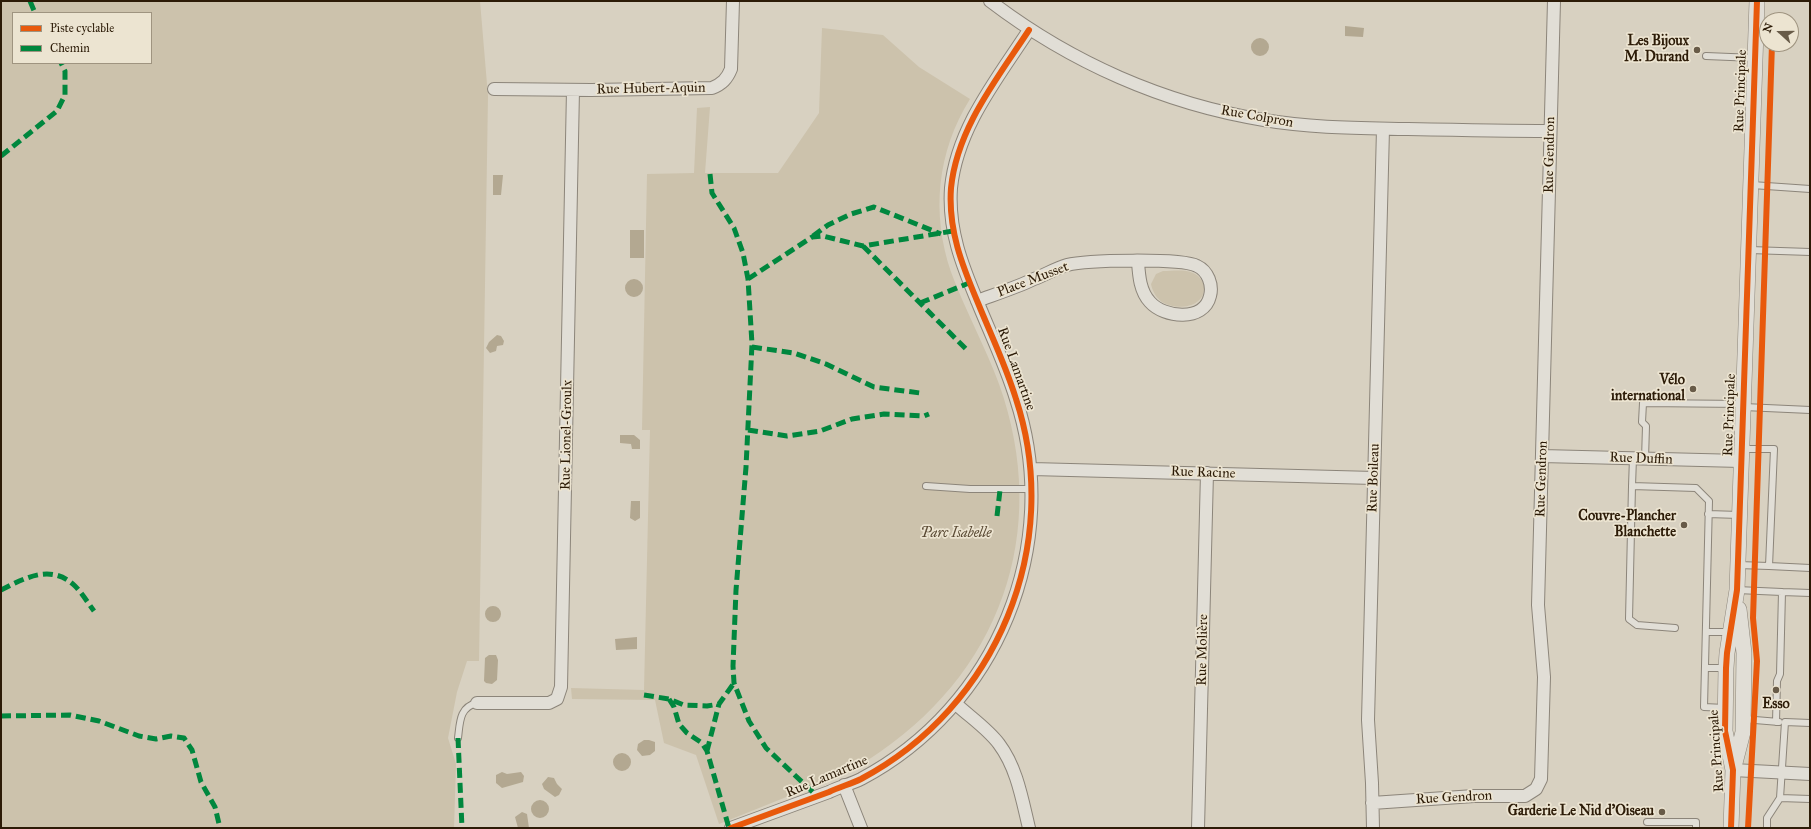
<!DOCTYPE html>
<html>
<head>
<meta charset="utf-8">
<style>
	body { margin:0 }
	#map { position:relative; width:1811px; height:829px; overflow:hidden; background:#d8d1c1; font-family:"IM FELL Great Primer",serif }
	canvas { display:block }
	.frame { position:absolute; inset:0; border:2px solid #2c1b07; pointer-events:none }
	.legend { position:absolute; left:12px; top:12px; width:140px; height:52px; box-sizing:border-box; background:#ece4d1; border:1px solid #9f9480; margin:0; padding:5px 7px; list-style:none; font-size:12px; color:#2c1b07 }
	.legend li { display:flex; align-items:center; gap:8px; height:20px }
	.legend b { width:20px; border:1px solid #9f9480 }
	.north { position:absolute; left:1759px; top:12px; width:40px; height:40px; box-sizing:border-box; background:#ece4d1; border:1px solid #9f9480; border-radius:50%; rotate:291deg; font-size:11px; font-weight:700; line-height:16px; text-align:center; color:#2c1b07 }
	.north::after { content:''; display:block; margin:auto; width:14px; height:18px; background:#685b48; clip-path:polygon(50% 0,100% 100%,50% 72%,0 100%) }
</style>
</head>
<body>
<div id="map">
<canvas width="1811" height="829"></canvas>
<div class="frame"></div>
<ul class="legend">
<li><b style="height:5px;background:#e8590c"></b>Piste cyclable</li>
<li><b style="height:5px;background:#00873e"></b>Chemin</li>
</ul>
<div class="north">N</div>
</div>
<script>
const g = document.querySelector('canvas').getContext('2d');
g.lineJoin = 'round';
function fillPath(path, color) { g.fillStyle = color; g.fill(path, 'evenodd'); }
function stroke(path, color, width, dash) { g.strokeStyle = color; g.lineWidth = width; g.lineCap = dash ? 'butt' : 'round'; g.setLineDash(dash || []); g.stroke(path); }
function write(font, color, halo, rows, align = 'center') {
  g.font = font + ' "IM FELL Great Primer",serif'; g.lineWidth = 3.5; g.setLineDash([]); g.textBaseline = 'middle'; g.strokeStyle = halo; g.fillStyle = color; for (const [text, x, y, turn = 0] of rows) {
    g.save(); g.translate(x, y); g.rotate((+turn || 0) * Math.PI / 180); g.textAlign = isNaN(turn) ? turn : align; if (halo) g.strokeText(text, 0, 0); g.fillText(text, 0, 0); g.restore();
  }
}
fillPath(new Path2D(`
	M1,1H480L488,96L479,661H467L457,692L448,738L456,764L454,828H1ZM13,13H151V63H13Z
	M822,28L883,35L919,67L970,99C937,152 931,213 951,272C965,310 985,346 999,384C1052,532 1000,676 868,760C847,774 822,783 799,792C772,803 746,813 719,824L696,755L664,743L655,700L572,699L571,688L644,690L650,430H642L647,174L694,173L697,108L710,107L705,173H778L819,113Z
	M1163,271C1172,271 1185,269 1193,273C1199,275 1203,281 1204,287C1205,308 1176,311 1162,302C1156,298 1152,290 1151,284L1156,274Z`), '#ccc2ac');
fillPath(new Path2D(`
	M1345,26L1364,28L1363,37L1345,36Z
	M1251 47a9 9 0 1 1 18 0a9 9 0 1 1-18 0Z
	M493,175H503L501,195H493Z
	M630,230H644V258H630Z
	M625 288a9 9 0 1 1 18 0a9 9 0 1 1-18 0Z
	M497,335L501,336L504,341L503,345L497,346L496,351L490,353L486,348L489,342Z
	M620,435H634L640,440V449H632L631,444L620,443Z
	M631,501H640V518L635,521L630,518Z
	M485 614a8 8 0 1 1 16 0a8 8 0 1 1-16 0Z
	M637,637V649L616,650L615,639Z
	M489,655H496L498,660L497,680L492,684L486,683L484,681L485,658Z
	M644,740H649L655,742V751L650,755L642,756L637,750L638,744Z
	M613 762a9 9 0 1 1 18 0a9 9 0 1 1-18 0Z
	M502,772L507,774L521,772L524,776L523,782L502,788L496,783V775Z
	M548,777L554,778L557,784L562,789L559,795L555,797L544,789L542,784Z
	M531 809a9 9 0 1 1 18 0a9 9 0 1 1-18 0Z
	M522,812L527,814L529,828H518L515,817Z`), '#b3a891');
const service = new Path2D(`
	M1706,56L1755,58
	M1752,185L1810,189
	M1750,250L1810,252
	M1744,407L1810,410
	M1633,458L1632,486L1696,488L1709,501L1704,707L1725,708
	M1645,459L1646,426L1642,422L1643,403L1743,404
	M926,486L970,489H1032
	M1632,486L1629,619L1637,625L1675,628
	M1708,514L1739,515
	M1738,565L1769,566L1774,449H1742
	M1769,566L1810,568
	M1737,590L1782,592L1780,674L1777,681L1776,722
	M1782,592L1810,593
	M1706,632H1730
	M1705,668H1725
	M1743,719L1779,722
	M458,738C460,723 459,707 477,703
	M1780,798L1785,722L1810,723
	M1647,822H1696V828
	M1767,828V818L1780,798L1810,799`);
const minor = new Path2D(`
	M990,1C1070,62 1164,104 1264,120C1311,128 1358,128 1405,129C1454,130 1502,131 1550,131
	M494,89L591,90L712,88C722,84 727,79 731,69L733,1
	M977,301C996,294 1015,288 1034,279C1045,275 1056,268 1067,265C1086,260 1181,258 1197,266C1208,271 1213,285 1210,296C1204,322 1164,318 1150,302C1140,291 1139,276 1138,262
	M1542,456L1741,461
	M1032,469L1374,478
	M477,703H549L557,699L561,687L573,90
	M956,704C970,717 988,729 999,744C1017,768 1022,799 1029,828
	M1733,770L1810,774
	M844,785L861,828
	M1372,803L1474,796H1525L1536,789L1541,779L1544,677L1538,605L1554,1
	M731,828C764,816 796,804 829,792C839,787 851,784 861,779C997,707 1064,545 1016,399C1006,366 991,335 978,303C962,265 948,230 951,188C957,128 997,79 1029,30
	M1198,828L1207,473
	M1373,828L1372,783L1368,720L1383,129`);
const tertiary = new Path2D(`
	M1734,767L1743,732L1744,653L1739,609
	M1731,828L1733,770L1725,731L1726,668L1727,653L1737,590L1757,1`);
stroke(service, '#8c857a', 8);
stroke(minor, '#8c857a', 14);
stroke(tertiary, '#8c857a', 16);
stroke(service, '#e1ded6', 6);
stroke(minor, '#e1ded6', 12);
stroke(tertiary, '#e1ded6', 15);
stroke(new Path2D(`
	M30,1L35,13
	M1,156L57,111L65,95V71L61,63
	M710,174L712,193L734,228L743,253L748,279L752,344L746,467L736,590L733,666L734,683L749,721L766,748L817,796
	M813,236L828,225L851,214L874,207L941,234
	M863,246L969,352
	M748,279L812,237L823,236L863,246L953,231
	M920,303L969,283
	M752,347L794,353L826,364L874,387L920,393
	M748,430L787,436L820,431L852,419L884,414L924,416L929,414
	M997,516L1000,490
	M1,590C25,578 51,563 75,586C82,593 88,603 94,611
	M644,695L669,699L684,705L707,706L719,704L734,683
	M669,699L674,707L679,724L687,733L702,743L707,751L729,828
	M1,716L70,715L99,721L139,736L156,739L171,736L184,738L192,750L201,782L215,807L220,828
	M458,738L462,828
	M707,751L719,704`), '#00873e', 5, [10, 5]);
stroke(new Path2D(`
	M731,828C764,816 796,804 829,792C839,787 851,784 861,779C997,707 1064,545 1016,399C1006,366 991,335 978,303C962,265 948,230 951,188C957,128 997,79 1029,30
	M1731,828L1733,770L1725,731L1726,668L1727,653L1737,590L1757,1
	M1748,828L1757,661L1753,618L1772,44`), '#e8590c', 6);
for (const [x, y, r, color] of [
	[1697,50,4,"#685b48"],
	[1693,389,4,"#685b48"],
	[1684,525,4,"#685b48"],
	[1776,690,4,"#685b48"],
	[1662,812,4,"#685b48"]
]) { const dot = new Path2D(); dot.arc(x, y, r, 0, 2 * Math.PI); g.fillStyle = color; g.fill(dot); stroke(dot, '#ece4d1', 1.5); }
write('bold 14px', '#2c1b07', '#ece4d1', [
	["Les Bijoux",1689,42],
	["M. Durand",1689,58],
	["Vélo",1685,381],
	["international",1685,397],
	["Couvre-Plancher",1676,517],
	["Blanchette",1676,533],
	["Esso",1776,705,"center"],
	["Garderie Le Nid d'Oiseau",1654,812]
], 'right');
write('14px', '#2c1b07', '#ece4d1', [
	["Rue Hubert-Aquin",651,89,-1],
	["Rue Principale",1741,91,-88],
	["Rue Colpron",1257,117,10],
	["Rue Gendron",1550,155,-89],
	["Place Musset",1033,280,-21],
	["Rue Lamartine",1016,369,70],
	["Rue Principale",1730,415,-88],
	["Rue Lionel-Groulx",567,435,-89],
	["Rue Duffin",1641,459,2],
	["Rue Racine",1203,473,2],
	["Rue Boileau",1374,478,-88],
	["Rue Gendron",1542,479,-88],
	["Rue Molière",1203,650,-89],
	["Rue Principale",1717,751,-94],
	["Rue Lamartine",827,777,-23],
	["Rue Gendron",1454,798,-3]
]);
write('italic 14px', '#594933', '#ece4d1', [
	["Parc Isabelle",956,534]
]);
</script>
</body>
</html>
